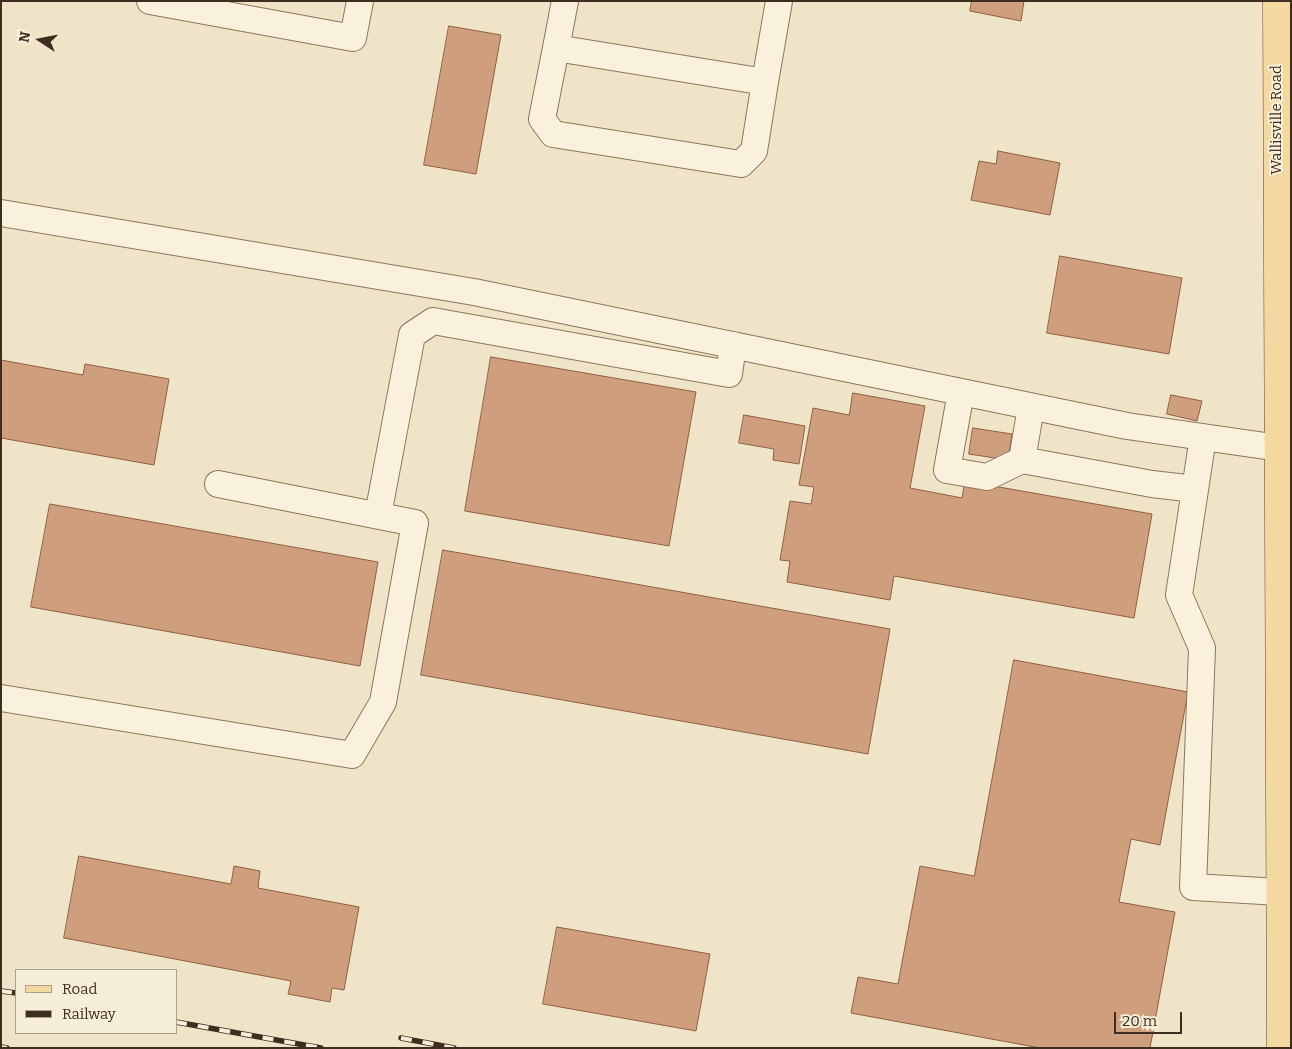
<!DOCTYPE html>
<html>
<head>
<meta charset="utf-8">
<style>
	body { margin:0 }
	#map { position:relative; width:1292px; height:1049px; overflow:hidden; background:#f0e4c8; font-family:Bitter,serif }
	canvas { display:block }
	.frame { position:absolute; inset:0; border:2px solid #3d2e20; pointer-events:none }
	.legend { position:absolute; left:15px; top:969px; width:162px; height:65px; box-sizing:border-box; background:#f7eed8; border:1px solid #ada18e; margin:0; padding:6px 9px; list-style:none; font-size:15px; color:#3d2e20 }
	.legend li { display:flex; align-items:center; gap:10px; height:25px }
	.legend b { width:25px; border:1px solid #ada18e }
	.north { position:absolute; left:15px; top:15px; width:50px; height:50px; -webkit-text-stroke:4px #f7eed8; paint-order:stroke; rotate:281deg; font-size:14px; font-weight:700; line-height:20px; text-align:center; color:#3d2e20 }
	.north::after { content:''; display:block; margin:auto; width:18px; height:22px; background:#3d2e20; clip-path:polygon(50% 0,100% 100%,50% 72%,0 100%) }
	.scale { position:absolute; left:1114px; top:1012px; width:68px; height:22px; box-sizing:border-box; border:2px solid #3d2e20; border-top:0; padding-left:6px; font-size:15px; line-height:18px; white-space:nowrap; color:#3d2e20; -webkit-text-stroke:4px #f7eed8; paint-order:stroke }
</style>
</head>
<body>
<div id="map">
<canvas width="1292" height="1049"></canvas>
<div class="frame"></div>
<ul class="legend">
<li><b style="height:6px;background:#f3d9a0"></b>Road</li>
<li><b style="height:6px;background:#3d2e20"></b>Railway</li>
</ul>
<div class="north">N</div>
<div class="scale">20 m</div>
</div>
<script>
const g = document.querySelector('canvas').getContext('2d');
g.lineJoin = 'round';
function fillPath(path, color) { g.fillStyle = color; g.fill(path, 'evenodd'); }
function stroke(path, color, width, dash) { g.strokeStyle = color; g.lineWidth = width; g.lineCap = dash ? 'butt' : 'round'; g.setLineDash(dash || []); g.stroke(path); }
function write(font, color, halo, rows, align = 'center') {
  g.font = font + ' Bitter,serif'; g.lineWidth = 4; g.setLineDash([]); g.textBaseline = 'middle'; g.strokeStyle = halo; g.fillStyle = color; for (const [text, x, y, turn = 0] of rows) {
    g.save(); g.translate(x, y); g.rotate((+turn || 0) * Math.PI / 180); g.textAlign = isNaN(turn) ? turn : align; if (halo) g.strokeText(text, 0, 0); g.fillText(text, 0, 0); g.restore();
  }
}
const building = new Path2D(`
	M972,1H1024L1021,21L970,11Z
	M449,26L501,35L476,174L424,165Z
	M998,151L1060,163L1050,215L971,200L979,161L996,164Z
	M1060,256L1182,278L1169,354L1047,333Z
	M491,357L696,392L669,546L465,511Z
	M1,360L83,375L85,364L169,379L154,465L1,438Z
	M853,393L925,406L910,488L962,498L965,481L1152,514L1134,618L894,576L890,600L787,582L790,561L780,560L790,501L811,504L814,487L799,485L813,408L849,415Z
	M1171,395L1202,401L1197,421L1167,414Z
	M744,415L805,426L799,464L773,460L774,449L739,443Z
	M973,428L1012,434L1008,460L969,454Z
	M50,504L378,562L360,666L31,607Z
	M443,550L890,629L868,754L421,675Z
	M1014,660L1188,692L1160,845L1131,839L1119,902L1175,912L1150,1048H1040L851,1013L858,977L898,984L920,866L974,876Z
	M79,856L231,884L234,866L260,871L258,888L359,907L344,990L332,988L330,1002L288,994L291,981L64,938Z
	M557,927L710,954L696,1031L543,1004Z`);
fillPath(building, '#cf9f7d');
stroke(building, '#8d5f41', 1);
const minor = new Path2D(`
	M150,1L353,38L360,1
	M565,1L556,48L765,82L779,1
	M556,48L542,119L553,134L741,164L754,151L765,82
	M1,213L474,292L1127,426L1279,448
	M961,392L947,470L987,477L1022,460
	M1031,407L1022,460L1152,484L1195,489
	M1203,437L1179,595L1202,648L1193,887L1280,892L1291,894
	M378,515L412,335L433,321L729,374L733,345
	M1,698L352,755L383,702L415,523L218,484`);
const major = new Path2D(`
	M1277,1L1281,1048`);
stroke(minor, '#8d765c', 28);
stroke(major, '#5b4430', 29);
stroke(minor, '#faf1dc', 26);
stroke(major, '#f3d9a0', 28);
const rail = new Path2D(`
	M1,991L16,993
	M176,1022L321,1048
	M401,1038L454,1048
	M1,1047L7,1048`);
stroke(rail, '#3d2e20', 5.5);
stroke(rail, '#f7eed8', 4, [11]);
write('15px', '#3d2e20', '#f7eed8', [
	["Wallisville Road",1277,120,-90]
]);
</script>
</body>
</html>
